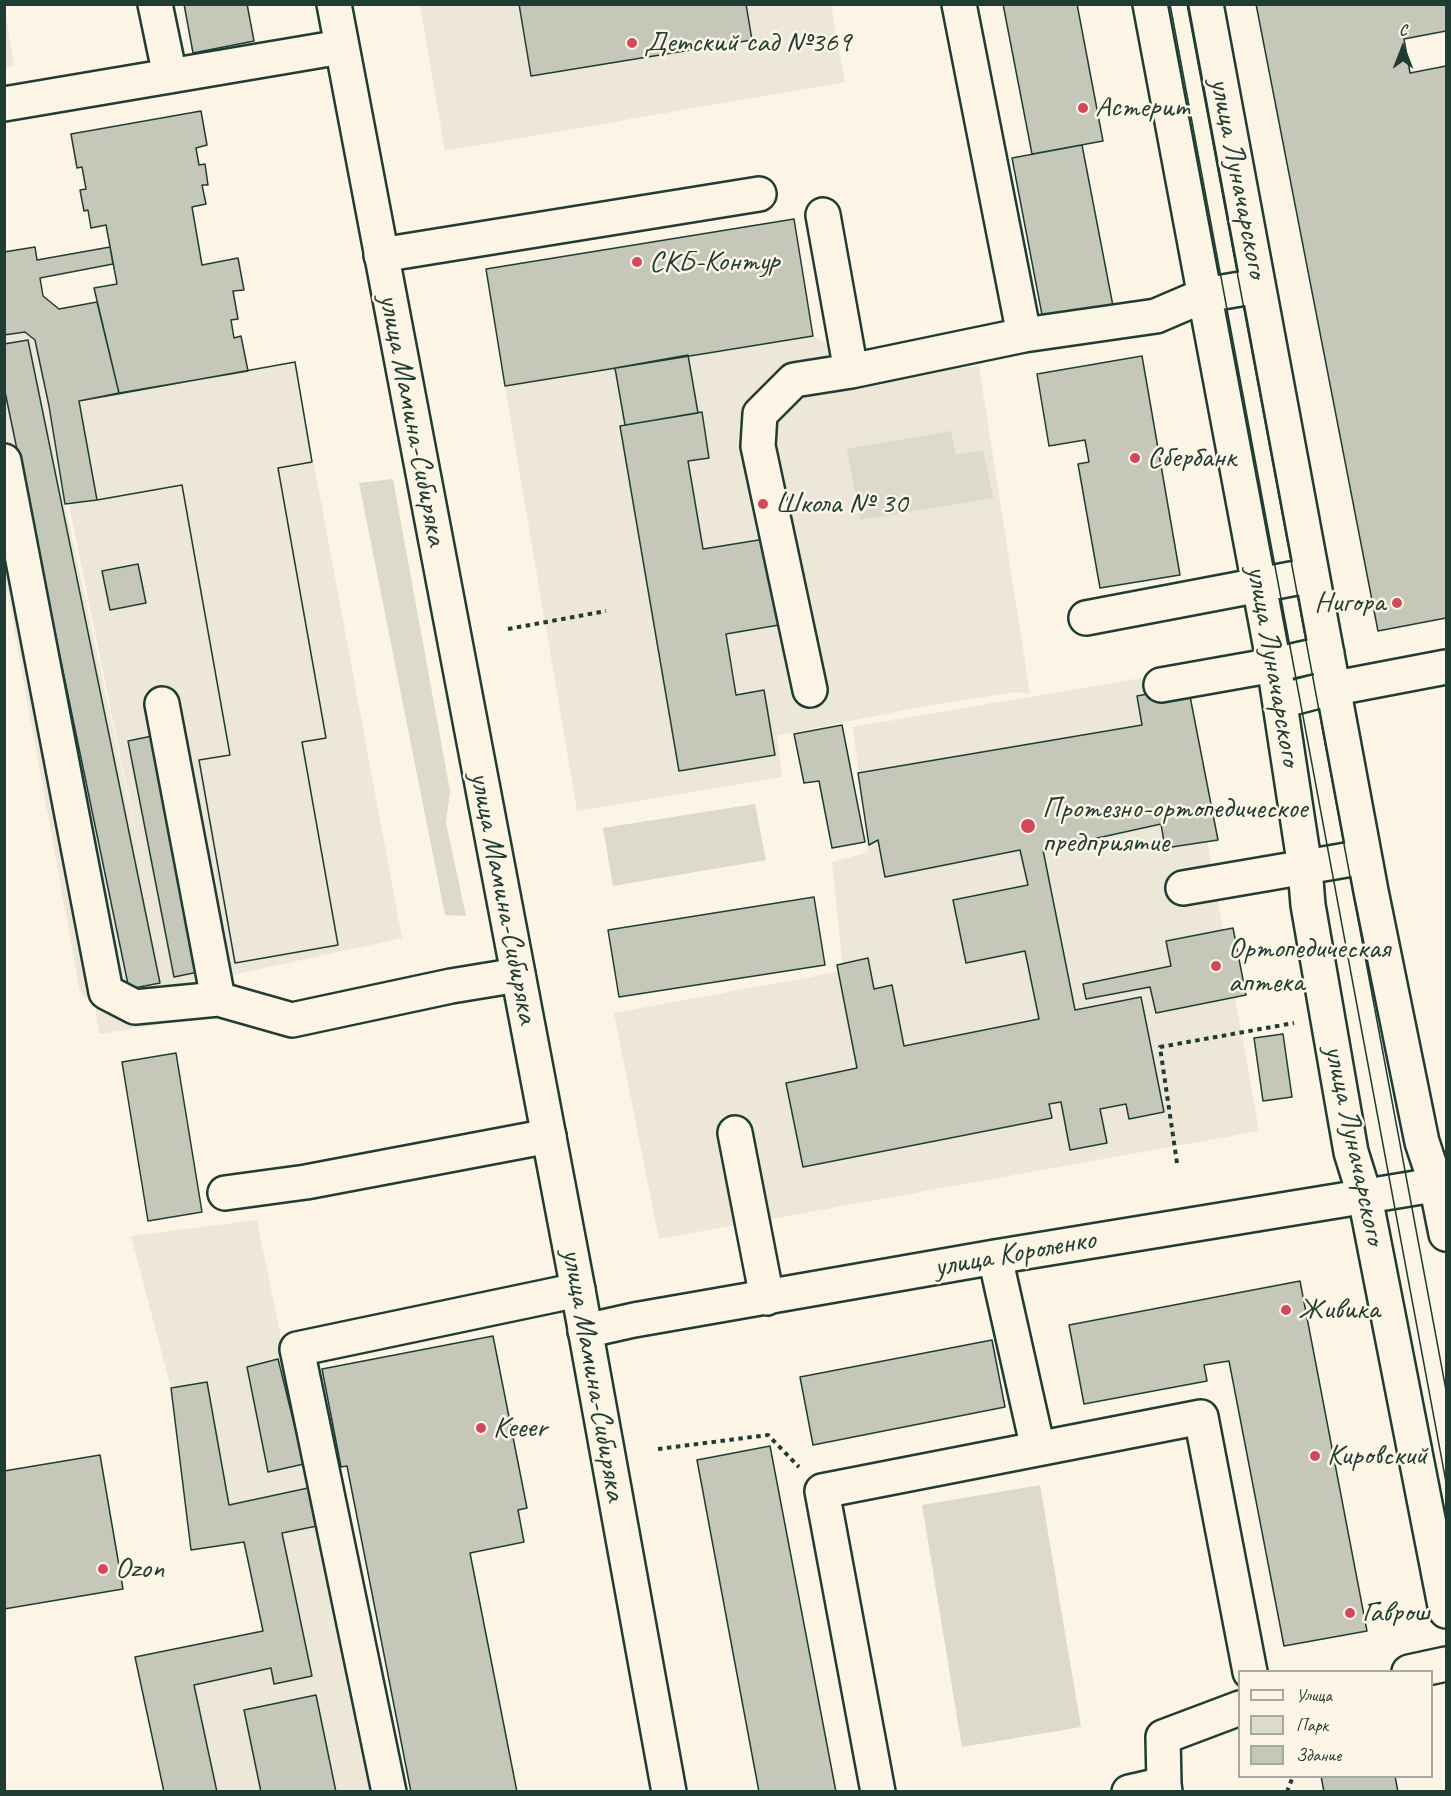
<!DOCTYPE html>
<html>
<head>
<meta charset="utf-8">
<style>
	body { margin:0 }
	#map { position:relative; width:1451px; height:1796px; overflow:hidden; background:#fcf5e5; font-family:Caveat,sans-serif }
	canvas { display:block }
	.frame { position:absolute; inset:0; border:6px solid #1f3d34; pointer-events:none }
	.legend { position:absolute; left:1238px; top:1670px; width:195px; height:108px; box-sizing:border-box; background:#fcf5e5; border:2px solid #a4ab9e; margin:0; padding:8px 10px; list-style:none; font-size:18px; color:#1f3d34 }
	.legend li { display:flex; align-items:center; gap:12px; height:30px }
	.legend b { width:30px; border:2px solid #a4ab9e }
	.north { position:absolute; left:1373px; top:18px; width:60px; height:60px; -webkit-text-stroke:4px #fcf5e5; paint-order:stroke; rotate:0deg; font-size:16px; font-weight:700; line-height:24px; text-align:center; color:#1f3d34 }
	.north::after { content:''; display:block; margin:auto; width:21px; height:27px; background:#1f3d34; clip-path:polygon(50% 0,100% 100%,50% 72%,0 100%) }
</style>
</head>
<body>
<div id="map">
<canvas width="1451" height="1796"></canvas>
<div class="frame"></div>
<ul class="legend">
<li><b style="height:8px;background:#fcf5e5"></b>Улица</li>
<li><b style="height:16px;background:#dcdacc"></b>Парк</li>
<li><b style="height:16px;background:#c5c7b9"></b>Здание</li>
</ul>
<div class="north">С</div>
</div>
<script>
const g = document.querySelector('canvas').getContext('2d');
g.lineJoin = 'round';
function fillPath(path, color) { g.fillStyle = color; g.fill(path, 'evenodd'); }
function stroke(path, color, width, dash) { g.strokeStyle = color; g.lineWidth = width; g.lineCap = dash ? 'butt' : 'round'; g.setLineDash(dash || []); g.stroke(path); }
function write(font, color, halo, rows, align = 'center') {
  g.font = font + ' Caveat,sans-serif'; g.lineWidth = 5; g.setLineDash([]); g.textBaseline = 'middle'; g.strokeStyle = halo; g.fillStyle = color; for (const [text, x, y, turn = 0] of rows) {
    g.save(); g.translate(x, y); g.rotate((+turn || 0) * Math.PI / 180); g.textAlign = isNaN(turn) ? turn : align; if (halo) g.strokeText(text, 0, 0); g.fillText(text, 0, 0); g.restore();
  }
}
fillPath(new Path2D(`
	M4,5L14,66L5,67H4Z
	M420,5H831L845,82L445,151Z
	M25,332L35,340L49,406L295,362L402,938L169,989L176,1022L99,1034L95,1007L80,992L5,578L4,335ZM52,427H53L147,887L65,504Z
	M813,336L885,377L979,366L1030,694L1016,692L914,708L777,736L782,777L577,811L505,386Z
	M1177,672L1259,1131L659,1239L614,1013L843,971L832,862L868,852L853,727Z
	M257,1220L373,1791H164L135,1657L263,1630L244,1542L191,1550L171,1388L131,1236Z`), '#ece7d8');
fillPath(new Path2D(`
	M951,431L956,455L983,450L993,498L860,520L847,449Z
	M393,479L450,791L446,823L466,916L445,915L359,483Z
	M755,804L766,860L613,886L603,828Z
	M1040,1485L1081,1727L962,1747L922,1505Z`), '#dcdacc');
const building = new Path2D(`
	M184,4H247L254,41L193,53Z
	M519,4H746L752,40L531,76Z
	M1003,4H1077L1103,141L1032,154Z
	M1256,4H1446V31L1404,39L1410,73L1446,66V618L1378,631Z
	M201,111L207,145L196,148L199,165L205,164L208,185H202L206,204L192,207L202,265L238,258L244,290L233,291L238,319L231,320L234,338L241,336L248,371L119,393L94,288L117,284L106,225L91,228L88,210L84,211L80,190L86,189L82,167L77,168L71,134Z
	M1082,145L1113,306L1043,320L1012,158Z
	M794,219L813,336L505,386L486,269Z
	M35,247L37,260L110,247L113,264L40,278L43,296L59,309L97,302L119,393L79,401L97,500L65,504L49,406L35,340L25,332L4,335V252Z
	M28,340L160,983L129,989L4,387V344Z
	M688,355L698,413L625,425L615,368Z
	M1142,356L1180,575L1100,588L1078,464L1089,462L1085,440L1049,446L1037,374Z
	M295,362L312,462L278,468L326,738L302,742L338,945L235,963L199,760L230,755L182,485L97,500L79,401Z
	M295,362L312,462L278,468L326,738L302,742L338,945L235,963L199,760L230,755L182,485L97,500L79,401Z
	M702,412L709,458L688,461L703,549L765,539L779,625L726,634L736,695L764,690L775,755L679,771L620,426Z
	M138,564L146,603L110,610L102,571Z
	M1188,686L1218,840L1165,848L1161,824L1043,850L1075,1010L1141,997L1164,1112L1129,1119L1126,1104L1100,1109L1107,1143L1070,1150L1061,1102L1049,1104L1052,1118L803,1167L786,1083L857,1068L837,965L868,958L874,989L892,985L904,1046L1039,1019L1025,951L966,963L953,900L1028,885L1020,850L885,877L878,840L869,845L858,773L1142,725L1137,696Z
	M842,725L865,842L832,848L819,781L804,783L794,734Z
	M157,735L203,971L174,977L128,741Z
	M814,897L825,965L619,997L608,930Z
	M1233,928L1246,995L1156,1013L1150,987L1086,999L1083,984L1171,966L1166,941Z
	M1283,1034L1292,1097L1263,1101L1254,1038Z
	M176,1053L202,1212L148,1221L122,1062Z
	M1300,1281L1367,1631L1284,1646L1229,1361L1204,1365L1207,1381L1084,1404L1069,1325Z
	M493,1336L527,1508L518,1510L524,1542L470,1553L517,1792H411L347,1466L341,1467L322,1369Z
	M992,1340L1005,1407L813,1445L800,1377Z
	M278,1359L304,1464L268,1472L247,1367Z
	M207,1382L229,1505L308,1488L317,1526L282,1533L312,1676L274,1684L271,1668L194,1685L217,1792H164L135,1657L263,1631L244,1542L191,1550L171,1388Z
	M770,1446L820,1708L836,1792H759L697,1460Z
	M100,1455L123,1589L4,1609V1471Z
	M316,1695L336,1792H261L244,1710Z
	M1321,1776H1395L1398,1792H1324Z`);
fillPath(building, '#c5c7b9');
stroke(building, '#1f3d34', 1.5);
const minor = new Path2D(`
	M155,4L170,76
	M959,4L1024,335
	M1150,4L1274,665L1305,868L1308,905L1351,1152L1365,1197L1446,1611
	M1206,4L1371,891L1422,1142L1436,1184L1446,1234
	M4,104L341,47
	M823,215L851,371
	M381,255L759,194
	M4,461L106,992L135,1007L218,999
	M1086,618L1312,575
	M1161,685L1274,665L1327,653
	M810,690L758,446L760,414L794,380L851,371L1024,335L1156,316L1205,295L1258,286
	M1281,701L1315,692L1446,667
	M162,704L218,999L292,1020L451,986L518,975
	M1183,888L1364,857
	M735,1133L767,1298
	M225,1193L306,1182L549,1136
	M995,1257L1038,1449
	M585,1331L634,1320L995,1257L1446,1183
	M1409,1672L1446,1664
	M1164,1784L1163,1737L1240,1708
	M389,1792L297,1349L578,1290
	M878,1792L822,1491L1201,1417L1250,1672
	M1129,1792L1164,1784L1165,1792`);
const major = new Path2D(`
	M334,4L578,1290L669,1792`);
stroke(minor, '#1f3d34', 38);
stroke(major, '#1f3d34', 38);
stroke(new Path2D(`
	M508,629L606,611
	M1177,1163L1160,1047L1294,1023
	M658,1449L768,1435L799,1467
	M1287,1792L1293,1776`), '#1f3d34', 4, [4.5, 4.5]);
stroke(minor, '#fcf5e5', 33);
stroke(major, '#fcf5e5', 33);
stroke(new Path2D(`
	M1170,4L1446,1482
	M1187,4L1446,1390`), '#1f3d34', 1.5);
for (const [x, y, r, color] of [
	[632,43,6,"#d1495b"],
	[1083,108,6,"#d1495b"],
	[637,262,6,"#d1495b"],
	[1135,458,6,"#d1495b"],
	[763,504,6,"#d1495b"],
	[1397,603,6,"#d1495b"],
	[1028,826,8,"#d1495b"],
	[1216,966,6,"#d1495b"],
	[1286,1310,6,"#d1495b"],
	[481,1428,6,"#d1495b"],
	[1315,1456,6,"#d1495b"],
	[103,1569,6,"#d1495b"],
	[1350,1613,6,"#d1495b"]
]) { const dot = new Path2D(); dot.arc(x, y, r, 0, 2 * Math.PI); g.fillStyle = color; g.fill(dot); stroke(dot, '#fcf5e5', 2); }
write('30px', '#1f3d34', '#fcf5e5', [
	["Детский сад №369",644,43],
	["Астерит",1095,108],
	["СКБ-Контур",649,262],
	["Сбербанк",1147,458],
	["Школа № 30",775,504],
	["Нигора",1385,603,"right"],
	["Протезно-ортопедическое",1042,809],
	["предприятие",1042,843],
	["Ортопедическая",1228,949],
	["аптека",1228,983],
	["Живика",1298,1310],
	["Keeer",493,1428],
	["Кировский",1327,1456],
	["Ozon",115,1569],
	["Гаврош",1362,1613]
], 'left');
write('30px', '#1f3d34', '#fcf5e5', [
	["улица Луначарского",1238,178,79],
	["улица Мамина-Сибиряка",412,420,79],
	["улица Луначарского",1273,666,80],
	["улица Мамина-Сибиряка",503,898,79],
	["улица Луначарского",1354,1145,78],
	["улица Короленко",1015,1254,-10],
	["улица Мамина-Сибиряка",593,1375,80]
]);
</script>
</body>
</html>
